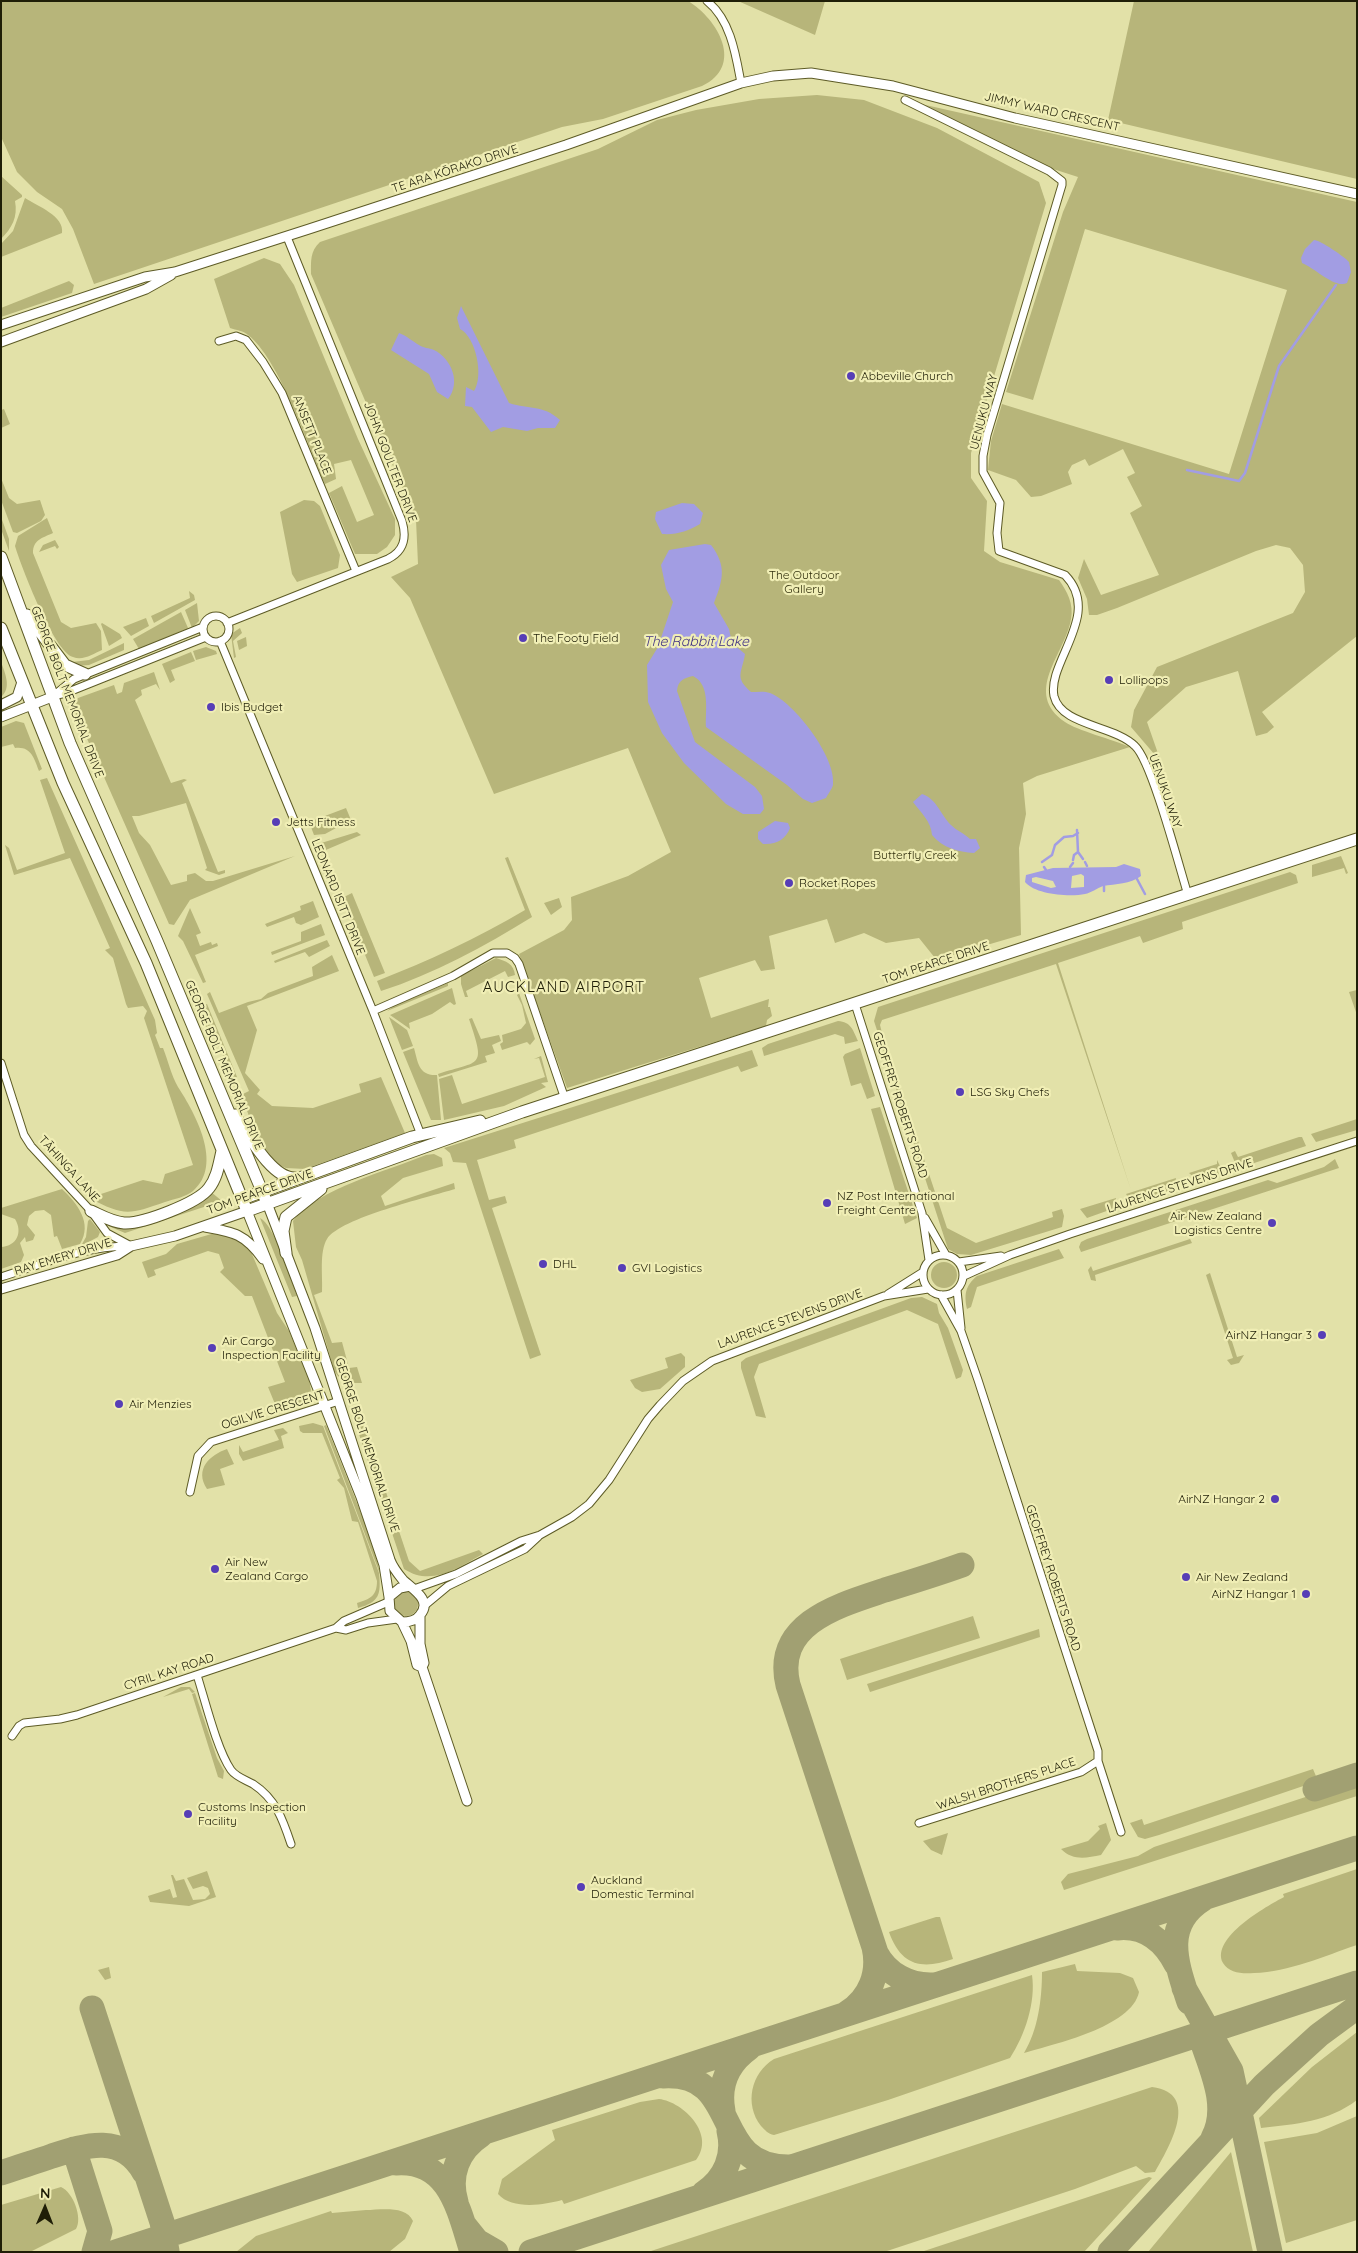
<!DOCTYPE html>
<html>
<head>
<meta charset="utf-8">
<style>
	body { margin:0 }
	#map { position:relative; width:1358px; height:2253px; overflow:hidden; background:#e2e1a8; font-family:Quicksand,sans-serif }
	canvas { display:block }
	.frame { position:absolute; inset:0; border:2px solid #1f1e07; pointer-events:none }
	.north { position:absolute; left:20px; top:2183px; width:50px; height:50px; -webkit-text-stroke:4px #f0eeb5; paint-order:stroke; rotate:1deg; font-size:14px; font-weight:700; line-height:20px; text-align:center; color:#1f1e07 }
	.north::after { content:''; display:block; margin:auto; width:18px; height:22px; background:#1f1e07; clip-path:polygon(50% 0,100% 100%,50% 72%,0 100%) }
</style>
</head>
<body>
<div id="map">
<canvas width="1358" height="2253"></canvas>
<div class="frame"></div>
<div class="north">N</div>
</div>
<script>
const g = document.querySelector('canvas').getContext('2d');
g.lineJoin = 'round';
function fillPath(path, color) { g.fillStyle = color; g.fill(path, 'evenodd'); }
function stroke(path, color, width, dash) { g.strokeStyle = color; g.lineWidth = width; g.lineCap = dash ? 'butt' : 'round'; g.setLineDash(dash || []); g.stroke(path); }
function write(font, color, halo, rows, align = 'center') {
  g.font = font + ' Quicksand,sans-serif'; g.lineWidth = 4.5; g.setLineDash([]); g.textBaseline = 'middle'; g.strokeStyle = halo; g.fillStyle = color; for (const [text, x, y, turn = 0] of rows) {
    g.save(); g.translate(x, y); g.rotate((+turn || 0) * Math.PI / 180); g.textAlign = isNaN(turn) ? turn : align; if (halo) g.strokeText(text, 0, 0); g.fillText(text, 0, 0); g.restore();
  }
}
fillPath(new Path2D(`
	M1,1H688C718,19 745,66 702,86L603,119L562,127L94,284L73,229L62,209L37,192L17,172L2,139Z
	M738,1H825L815,35Z
	M1134,1H1357V179L1108,120Z
	M817,95L864,100L937,128L1039,182L1046,203L971,453V478L987,501L984,551L1000,562L1059,580C1067,591 1074,604 1071,619C1065,655 1022,692 1065,722C1076,730 1114,740 1130,747L1037,776L1023,783L1026,814L1019,848L1021,935L939,959L935,958L919,938L886,943L864,933L835,943L827,919L769,936L775,969L761,971L755,960L699,978L711,1018L769,999L768,1007H770L772,1016L767,1020L766,1026L567,1088L519,954L564,930L572,920L571,897L628,876L671,852L628,748L494,794L410,598L391,577L418,564L416,520L311,274C311,261 310,251 320,242L598,149L657,120L696,110L759,99Z
	M921,104L1357,202V636L1262,712L1274,727L1267,733L1256,736L1238,671L1186,687L1147,722L1161,762L1131,727L1134,710L1157,667L1293,613L1305,592L1303,565L1290,548L1276,545L1256,551L1117,608L1097,615H1089L1087,599L1078,578L1084,559L1101,595L1159,575L1130,513L1142,506L1127,477L1135,473L1123,449L1089,466L1085,459L1072,465L1068,472L1072,484L1041,496L1031,497L1016,480L988,470L991,441L1002,404L1229,474L1287,290L1085,229L1033,400L1006,392L1063,212L1078,177L1050,168Z
	M1,176L22,195V197L15,201C18,217 12,228 1,239Z
	M25,198C37,206 65,216 62,233L1,257V244L13,231Z
	M264,258L280,264L294,285L358,439L395,519V535L387,547L377,554H355L329,493L342,486L357,522L374,515L351,460L334,464L336,479L325,484C309,448 278,357 248,335C244,331 236,330 230,328L214,279Z
	M69,281L74,285L72,293L1,317V308Z
	M4,409L10,424L1,428V410Z
	M1,478L9,498L17,504L40,500L45,515L41,521L17,533L13,532L1,500Z
	M304,500L314,501L320,506L340,555L338,568L297,582L292,574L280,512Z
	M1,517L9,539V551L1,529Z
	M47,518L53,533C42,538 33,540 33,553L61,622L71,628L96,623L101,631L102,650C93,654 83,661 73,657C54,652 21,566 15,546L18,536Z
	M55,540L59,547L57,549L55,546L39,552L43,545Z
	M189,591L194,595L195,600L154,623L151,616L190,598Z
	M197,603L199,621L192,628L185,610Z
	M181,612L188,628L186,631L139,649L133,639Z
	M146,618L149,626L131,636L123,627Z
	M102,623L120,634L122,638L109,646L101,624Z
	M240,628L242,633L233,641L236,657L234,658L231,634Z
	M246,637L247,646L239,650L237,641Z
	M124,643V650L89,665L76,666L72,662L89,660Z
	M206,647L216,651L217,654L196,660L193,651Z
	M191,652L195,661L171,670L175,680L170,683L162,664Z
	M1,662C5,673 12,688 1,697Z
	M154,672L160,690L156,684L141,690L142,695L135,700L171,783L184,779L187,780L182,783L218,872L225,870V873L219,875L205,870L207,868L186,803L139,816H132L139,833L150,845L171,885L187,881V875L195,873L206,881H213L295,856L190,900L174,925L169,924L73,707L78,698L114,685L117,694L122,692L124,683Z
	M16,721L24,723L42,769L39,771C34,758 31,746 15,748L13,744L1,747V727Z
	M47,778L155,1020L157,1033L155,1035L160,1048H163C168,1060 171,1075 178,1087C195,1113 224,1165 193,1191C186,1197 174,1199 165,1202C128,1215 124,1216 89,1198L143,1180L162,1184L165,1174L193,1165L144,1018L147,1011L143,1006L128,1008L126,1004L113,958L105,950L110,948L70,858L14,875L5,845L9,848L17,870L65,853L40,780Z
	M346,808L351,820L325,834L314,835L309,822Z
	M357,832L361,835L321,852L318,844Z
	M1341,856L1348,873L1346,874L1344,868L1312,877V865Z
	M508,857L532,917C485,946 434,974 381,991L377,981C428,961 478,938 525,910L505,858Z
	M1290,872L1296,875L1298,883L1182,922L1183,929L1143,943L1140,936L1058,963L1131,1190L1056,964L882,1020L880,1025L882,1033L947,1228L976,1243L1053,1217L1052,1212L1062,1209L1064,1216L1062,1227L971,1255L957,1254L948,1249L874,1021L878,1007Z
	M352,893L385,973L374,977L342,898Z
	M559,898L562,907L551,915L544,903Z
	M313,901L319,917L301,925L296,923L294,917L267,927L265,924L301,910L300,906Z
	M190,908L201,933L196,935L200,946L211,942L212,945L217,943L218,946L195,955L206,982L203,983L183,941L178,936Z
	M321,924L325,935L272,955L271,952L301,941V932Z
	M327,940L330,946L309,957L305,952L275,963L274,961Z
	M332,955L339,971L247,1006L257,1030L245,1073L260,1090L257,1094L272,1106L313,1108L361,1092L359,1084L381,1077L405,1133L305,1169L286,1168L272,1162L259,1142L241,1095L249,1091L207,994L210,992L219,1013L248,1002L261,999L268,993L313,976L312,967Z
	M496,958C506,961 514,964 515,975L508,977L505,971L466,991L468,997H465L461,984V976Z
	M448,983V986L387,1011L394,1006Z
	M452,988L456,1004L454,1005L450,1002L432,1014L409,1023L410,1029L390,1015Z
	M1357,990V1015L1349,992Z
	M519,993L535,1039L530,1045L527,1042L502,1050L500,1044L503,1042L502,1035L521,1029L526,1023L522,1005L517,995Z
	M207,1004L237,1077L234,1079L209,1026L206,1027L202,1017L201,1006Z
	M389,1017L407,1030L413,1046L402,1050Z
	M472,1018L481,1039L499,1035L501,1041L492,1045L495,1053L485,1056L487,1062L439,1077L438,1074C481,1060 486,1069 469,1019Z
	M838,1021C851,1022 853,1030 858,1041L845,1044L844,1037L835,1034L764,1056L762,1048L768,1044Z
	M414,1048C418,1063 419,1076 437,1075L441,1120H431L403,1052Z
	M860,1048L875,1096L867,1099L861,1083L851,1086L843,1057L845,1054Z
	M752,1050L758,1066L741,1072L738,1066L514,1140L516,1148L477,1160L489,1200L505,1196L507,1203L492,1208L541,1355L530,1359L466,1163L453,1162L450,1153L444,1148Z
	M541,1056L548,1082L541,1083L546,1087L504,1106L444,1120L439,1079L452,1075L462,1104L545,1077L539,1058L534,1059Z
	M880,1107L917,1218L905,1224L871,1109Z
	M1357,1119V1130L1316,1142L1311,1134Z
	M1299,1137H1302L1306,1146L1242,1167L1236,1165L1231,1153L1235,1151L1238,1157Z
	M434,1154L442,1158L443,1166L403,1178L381,1196L385,1206L454,1183L455,1189C429,1197 340,1218 327,1239C319,1252 323,1277 322,1292L314,1295L332,1343L342,1342L349,1368L357,1367L362,1383C348,1383 341,1383 334,1370L302,1260L296,1247L293,1221C316,1189 390,1170 426,1155Z
	M1335,1159L1339,1168L1081,1252L1079,1247L1081,1242L1087,1239L1268,1180L1277,1183L1324,1167Z
	M1217,1160L1221,1168L1220,1174L1198,1181L1189,1173L1217,1164Z
	M1176,1178L1174,1189L1132,1203L1126,1194Z
	M62,1189C77,1203 93,1223 80,1244L62,1249L57,1236L54,1237L51,1215L44,1210L35,1211L29,1216L27,1225L35,1235L33,1240L26,1242L25,1237L20,1243L24,1255L21,1262L1,1269V1247C17,1246 23,1232 15,1219L1,1214V1208Z
	M211,1192L222,1201L125,1233L106,1225L113,1226Z
	M1116,1198L1115,1208L1087,1218L1080,1209Z
	M260,1218C274,1224 291,1280 297,1296L292,1297Z
	M90,1219L100,1232L98,1237L81,1246L86,1237L88,1221Z
	M215,1233L234,1236L249,1247L277,1313L289,1331L309,1379L311,1390L307,1401L282,1410L275,1404L268,1387L285,1382L252,1296H245L220,1272L224,1268L219,1254L208,1251L154,1270L156,1275L148,1278L142,1262L166,1254L177,1244Z
	M1190,1239L1192,1243L1095,1275L1096,1281L1091,1280L1088,1270L1091,1266L1093,1271Z
	M1059,1249L1064,1258L977,1287L971,1307L967,1309C964,1295 965,1286 977,1276Z
	M931 1275a13 13 0 1 1 26 0a13 13 0 1 1-26 0Z
	M1210,1273L1237,1357L1244,1355L1239,1363L1231,1365L1227,1360L1233,1358L1206,1275Z
	M922,1297L937,1304L939,1313L948,1328L963,1370L961,1377L956,1379L938,1324L907,1310L759,1364L754,1377L766,1418L756,1416L741,1368V1362L746,1358L911,1298Z
	M681,1353L685,1357V1367L660,1389L642,1392L635,1388L630,1380L668,1368L665,1358Z
	M360,1414L409,1561L420,1571L479,1550L483,1554C457,1568 432,1587 404,1569L353,1416Z
	M313,1423L323,1426L379,1573C381,1594 380,1602 358,1608L357,1603C370,1599 377,1596 377,1581L358,1522L352,1521L344,1488L337,1480L340,1478L322,1433H303L300,1431L299,1426Z
	M326,1425L374,1546L380,1574L324,1426Z
	M283,1428L288,1433L281,1436L284,1448L243,1461L239,1454V1445L243,1452L279,1440L274,1430Z
	M227,1449L234,1464L220,1469L225,1485L207,1489C194,1469 210,1455 227,1449Z
	M394 1604a12 12 0 1 1 24 0a12 12 0 1 1-24 0Z
	M973,1616L980,1638L847,1680L840,1659Z
	M1039,1629L1040,1637L870,1692L867,1684Z
	M181,1687H190L195,1692L192,1693L189,1689L163,1697Z
	M195,1693L217,1758L224,1771L223,1779L218,1777L192,1694Z
	M1313,1769L1318,1781L1159,1835L1145,1839L1138,1837L1130,1823L1142,1819L1144,1825Z
	M1357,1780V1796L1064,1890L1061,1882L1068,1874L1138,1856L1154,1847Z
	M1106,1823L1111,1840L1101,1855C1086,1858 1073,1861 1061,1849L1088,1841L1100,1829L1098,1826Z
	M948,1833L942,1855L931,1850L923,1841Z
	M1357,1869V1945C1324,1956 1289,1972 1254,1973C1242,1974 1229,1973 1223,1963C1210,1938 1267,1906 1284,1897L1283,1894Z
	M207,1871L216,1897L189,1906L150,1902L148,1896L170,1889L173,1898L177,1897L171,1875H173L176,1881L184,1879L193,1900L205,1899L210,1894L208,1888L203,1886L193,1889L187,1878Z
	M936,1917H940L953,1959C922,1970 901,1966 889,1932Z
	M1075,1964L1077,1971L1120,1973L1133,1978L1139,1992C1132,2027 1054,2044 1024,2053C1038,2030 1042,1999 1042,1972Z
	M109,1967L111,1978L105,1980L98,1970Z
	M1032,1975C1036,2002 1025,2035 1010,2058L888,2100L774,2135C768,2134 765,2130 761,2126C744,2104 751,2073 774,2059Z
	M1357,2032V2100C1328,2122 1296,2124 1261,2128L1259,2118L1312,2067Z
	M1152,2087C1202,2093 1168,2149 1155,2172L1145,2173L1136,2166L1075,2189L884,2252H648Z
	M659,2099C684,2102 716,2135 696,2160L564,2204L562,2200C544,2205 512,2210 498,2194L502,2179L555,2140L552,2130L640,2102Z
	M1357,2116V2220L1286,2243L1264,2142L1317,2133Z
	M1231,2152L1253,2252H1148Z
	M1149,2177L1152,2178L1084,2252H921Z
	M61,2187C73,2192 83,2218 76,2229L30,2252H1V2205Z
	M366,2210C380,2210 406,2205 413,2221L405,2239L389,2252H236L256,2236L331,2211L332,2213Z`), '#b7b57a');
fillPath(new Path2D(`
	M1314,240C1320,240 1345,257 1349,262L1351,272L1347,283C1335,289 1315,268 1302,263L1301,258L1305,249Z
	M461,306L509,403C530,410 542,404 560,420L555,428H538L527,431L503,427L491,432L472,407L465,406L466,387L474,391C484,376 476,337 460,329L457,318Z
	M399,333C407,336 412,341 419,345C423,348 429,348 434,350C452,359 461,383 448,399L437,392L429,374L391,350Z
	M682,503L694,504L703,513L700,524C688,531 677,535 662,534L655,519L656,512Z
	M705,544L711,545C727,566 723,580 714,603L729,629L732,643L745,654C742,673 734,677 751,692C757,692 765,691 770,693C794,702 837,758 833,785C832,789 828,794 826,798L812,803L803,799L787,785L706,727C705,711 711,685 693,676C684,678 678,680 677,691L695,742L755,787L762,796L764,809L760,814H743L726,804L684,763L662,733L648,702L647,665L658,647L673,602L666,589L661,565L669,550Z
	M922,794C937,799 940,814 951,825C957,831 964,833 970,839H976L980,848L974,853C958,852 943,848 932,835C931,821 921,813 913,802Z
	M775,821L788,823L790,828C786,839 776,845 763,844L758,839V832Z
	M1124,864L1140,869L1141,876C1130,884 1116,884 1103,886C1097,888 1091,893 1085,894C1070,897 1036,895 1025,882L1026,875L1053,868L1116,867ZM1081,874L1084,876V887L1071,888L1072,876ZM1036,877L1053,881L1056,887L1051,888L1032,882V878Z`), '#a29de3');
stroke(new Path2D(`
	M1187,470L1239,481L1245,473L1279,366L1336,285
	M1077,830L1078,852L1083,859
	M1073,860L1074,855L1078,852
	M1042,862L1052,855L1055,845L1064,837L1073,836L1078,833
	M1085,862L1087,866
	M1044,867L1046,870
	M1070,867L1073,863
	M1137,879L1145,894
	M1104,891V886`), '#a29de3', 2.5);
stroke(new Path2D(`
	M1315,1789L1357,1775
	M1117,1928C1144,1925 1164,1941 1176,1964
	M933,1985C909,1986 887,1974 876,1953L788,1685C773,1623 840,1605 885,1590C911,1582 937,1574 962,1565
	M1184,1988L1231,2071L1270,2252
	M1189,2002C1177,1965 1161,1925 1203,1899
	M92,2008L162,2222L167,2251
	M847,2013C870,1999 880,1973 874,1947
	M1201,2038C1211,2069 1230,2106 1213,2138
	M663,2076C744,2071 708,2168 789,2167
	M723,2111C718,2085 728,2063 749,2048
	M74,2149L100,2231L94,2252
	M396,2163C450,2159 459,2211 472,2252
	M1,2173C18,2167 35,2162 52,2156C86,2145 122,2133 144,2172
	M704,2193C725,2179 735,2156 729,2131
	M456,2202C448,2175 458,2150 481,2135
	M465,2226L477,2241L496,2252
	M116,2252L1357,1848
	M531,2252L1357,1983
	M1110,2252L1264,2085L1319,2035L1357,2007`), '#a1a072', 25);
const minor = new Path2D(`
	M707,1C731,20 736,56 741,83
	M905,100L1049,171L1062,181V185L987,435L983,456V472L1000,503L997,533L999,551L1065,575C1103,614 1047,662 1054,696C1061,726 1114,725 1135,746C1152,762 1179,866 1188,895
	M219,341L236,336L246,340L263,362L282,393L356,571
	M203 629a13 13 0 1 1 26 0a13 13 0 1 1-26 0Z
	M227,623L388,559C404,551 407,538 402,521L287,237
	M220,641L373,1011L421,1135
	M53,696L66,693L206,637
	M52,697L74,679L203,627
	M855,1004L922,1213L929,1260
	M373,1011L453,976L493,953H507L515,958L519,964L565,1099
	M1,1063L24,1135L31,1146L91,1211L107,1233L131,1246
	M925,1218L946,1255
	M923 1275a20 20 0 1 1 40 0a20 20 0 1 1-40 0Z
	M959,1262L1001,1256
	M964,1276L1010,1255L1070,1234L1357,1141
	M1,1277C43,1264 84,1246 129,1246
	M957,1290L961,1328
	M888,1294L923,1272
	M941,1295L961,1331L978,1380L1098,1751V1761L1121,1832
	M190,1492L198,1456L211,1442L339,1401
	M414,1589L456,1574L521,1541L540,1535L572,1517L589,1504L609,1480L648,1419L660,1405L683,1381L712,1361L884,1296L928,1289
	M424,1606L448,1586L525,1549L538,1537
	M336,1628L346,1630L368,1623L397,1619
	M197,1675C205,1700 217,1750 231,1770C236,1777 246,1780 253,1784C276,1799 283,1820 291,1844
	M12,1736L19,1726L24,1723L60,1719L77,1715L336,1628L344,1621L388,1602
	M919,1823L1081,1772L1098,1761`);
const tertiary = new Path2D(`
	M1,325L145,277L175,272L309,229L566,145L741,83L773,76L811,73L893,86L1015,118L1357,194
	M1,342L146,289L171,275
	M1,705L17,697L22,682
	M1,717L52,697
	M267,1203L315,1328L390,1560C393,1568 398,1574 403,1580C412,1589 433,1600 420,1615C416,1621 408,1622 402,1622L390,1611L389,1597L400,1588L410,1586
	M205,1227C234,1232 245,1234 263,1259
	M1,1289L117,1255L131,1246L175,1236L247,1211L361,1497L384,1565L389,1597
	M420,1616V1644L424,1663L422,1667
	M402,1622L411,1641L417,1665L422,1667L467,1801`);
const primary = new Path2D(`
	M1,557L70,743L157,941L267,1203
	M27,615L65,665L85,674
	M1,628L63,783L146,963L247,1211L522,1112L1357,839
	M235,1115C248,1134 272,1180 296,1178
	M242,1199L412,1137L480,1121
	M91,1211C102,1216 112,1222 124,1223C143,1224 198,1203 209,1188C217,1178 219,1164 222,1151
	M286,1253L283,1231L286,1217L321,1189`);
stroke(minor, '#5d5b26', 9);
stroke(tertiary, '#5d5b26', 11);
stroke(primary, '#5d5b26', 13);
stroke(minor, '#fff', 7);
stroke(tertiary, '#fff', 9);
stroke(primary, '#fff', 11);
for (const [x, y, r, color] of [
	[851,376,5,"#573eb6"],
	[523,638,5,"#573eb6"],
	[1109,680,5,"#573eb6"],
	[211,707,5,"#573eb6"],
	[276,822,5,"#573eb6"],
	[789,883,5,"#573eb6"],
	[960,1092,5,"#573eb6"],
	[827,1203,5,"#573eb6"],
	[1272,1223,5,"#573eb6"],
	[543,1264,5,"#573eb6"],
	[622,1268,5,"#573eb6"],
	[1322,1335,5,"#573eb6"],
	[212,1348,5,"#573eb6"],
	[119,1404,5,"#573eb6"],
	[1275,1499,5,"#573eb6"],
	[215,1569,5,"#573eb6"],
	[1186,1577,5,"#573eb6"],
	[1306,1594,5,"#573eb6"],
	[188,1814,5,"#573eb6"],
	[581,1887,5,"#573eb6"]
]) { const dot = new Path2D(); dot.arc(x, y, r, 0, 2 * Math.PI); g.fillStyle = color; g.fill(dot); stroke(dot, '#f0eeb5', 2); }
write('12px', '#1f1e07', '#f0eeb5', [
	["JIMMY WARD CRESCENT",1052,112,13],
	["TE ARA KŌRAKO DRIVE",455,169,-18],
	["UENUKU WAY",984,412,-75],
	["ANSETT PLACE",312,435,68],
	["JOHN GOULTER DRIVE",390,462,69],
	["GEORGE BOLT MEMORIAL DRIVE",67,692,69],
	["UENUKU WAY",1165,791,71],
	["LEONARD ISITT DRIVE",338,897,68],
	["TOM PEARCE DRIVE",936,963,-18],
	["GEORGE BOLT MEMORIAL DRIVE",224,1065,67],
	["GEOFFREY ROBERTS ROAD",900,1105,72],
	["TĀHINGA LANE",69,1169,48],
	["LAURENCE STEVENS DRIVE",1180,1186,-18],
	["TOM PEARCE DRIVE",260,1192,-20],
	["RAY EMERY DRIVE",63,1257,-17],
	["LAURENCE STEVENS DRIVE",790,1319,-20],
	["OGILVIE CRESCENT",273,1410,-17],
	["GEORGE BOLT MEMORIAL DRIVE",367,1445,72],
	["GEOFFREY ROBERTS ROAD",1053,1578,72],
	["CYRIL KAY ROAD",169,1672,-18],
	["WALSH BROTHERS PLACE",1006,1784,-18]
]);
write('12px', '#1f1e07', '#f0eeb5', [
	["Abbeville Church",861,376],
	["The Footy Field",533,638],
	["Lollipops",1119,680],
	["Ibis Budget",221,707],
	["Jetts Fitness",286,822],
	["Rocket Ropes",799,883],
	["LSG Sky Chefs",970,1092],
	["NZ Post International",837,1196],
	["Freight Centre",837,1210],
	["Air New Zealand",1262,1216,"right"],
	["Logistics Centre",1262,1230,"right"],
	["DHL",553,1264],
	["GVI Logistics",632,1268],
	["AirNZ Hangar 3",1312,1335,"right"],
	["Air Cargo",222,1341],
	["Inspection Facility",222,1355],
	["Air Menzies",129,1404],
	["AirNZ Hangar 2",1265,1499,"right"],
	["Air New",225,1562],
	["Zealand Cargo",225,1576],
	["Air New Zealand",1196,1577],
	["AirNZ Hangar 1",1296,1594,"right"],
	["Customs Inspection",198,1807],
	["Facility",198,1821],
	["Auckland",591,1880],
	["Domestic Terminal",591,1894]
], 'left');
write('12px', '#32300e', '#f0eeb5', [
	["The Outdoor",804,575],
	["Gallery",804,589],
	["Butterfly Creek",915,855]
]);
write('italic 14px', '#423384', '#f0eeb5', [
	["The Rabbit Lake",696,642]
]);
g.letterSpacing = '1px';
write('15px', '#1f1e07', '#f0eeb5', [
	["AUCKLAND AIRPORT",564,987]
]);
g.letterSpacing = '0px';
</script>
</body>
</html>
